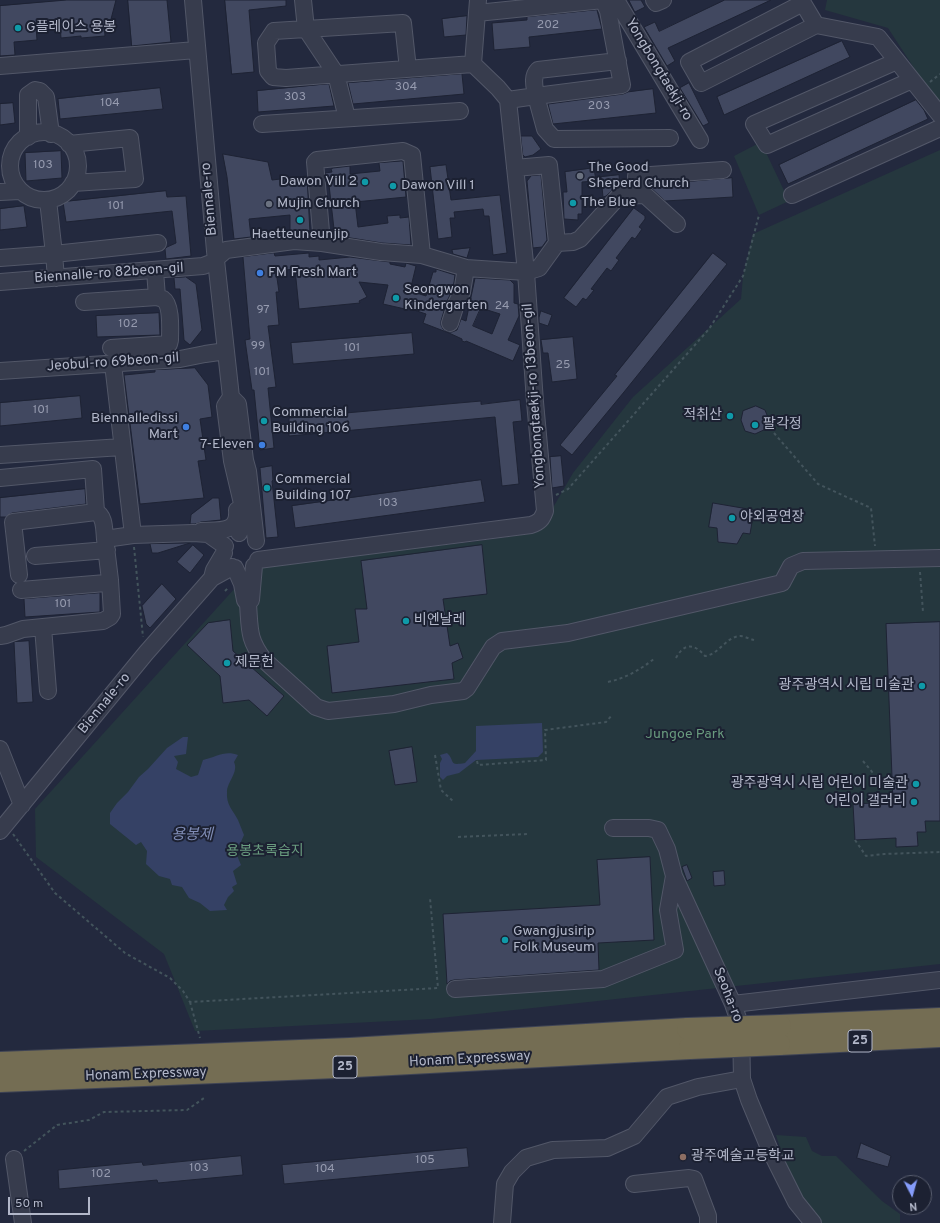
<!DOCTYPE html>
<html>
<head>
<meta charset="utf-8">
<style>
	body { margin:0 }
	#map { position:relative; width:940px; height:1223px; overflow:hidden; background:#23293e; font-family:Overpass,sans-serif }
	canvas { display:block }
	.north { position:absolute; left:892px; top:1175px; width:40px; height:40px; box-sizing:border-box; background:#1c2132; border:1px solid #585d6e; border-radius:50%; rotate:174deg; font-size:11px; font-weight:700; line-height:16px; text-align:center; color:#b2b7c9 }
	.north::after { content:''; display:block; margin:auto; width:14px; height:18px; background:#859cfb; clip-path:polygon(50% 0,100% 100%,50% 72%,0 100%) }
	.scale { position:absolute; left:8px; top:1197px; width:82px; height:18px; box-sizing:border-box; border:2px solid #b2b7c9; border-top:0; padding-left:5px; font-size:12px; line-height:14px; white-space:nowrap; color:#b2b7c9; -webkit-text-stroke:3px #1c2132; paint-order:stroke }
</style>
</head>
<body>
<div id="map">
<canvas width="940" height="1223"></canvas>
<div class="north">N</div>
<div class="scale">50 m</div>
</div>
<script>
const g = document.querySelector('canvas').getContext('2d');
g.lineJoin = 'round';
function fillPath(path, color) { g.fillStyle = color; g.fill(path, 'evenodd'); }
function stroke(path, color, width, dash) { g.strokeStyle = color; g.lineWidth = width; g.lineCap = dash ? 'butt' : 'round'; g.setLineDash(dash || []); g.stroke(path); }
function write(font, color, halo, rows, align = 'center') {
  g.font = font + ' Overpass,"Noto Sans KR",sans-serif'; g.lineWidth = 4; g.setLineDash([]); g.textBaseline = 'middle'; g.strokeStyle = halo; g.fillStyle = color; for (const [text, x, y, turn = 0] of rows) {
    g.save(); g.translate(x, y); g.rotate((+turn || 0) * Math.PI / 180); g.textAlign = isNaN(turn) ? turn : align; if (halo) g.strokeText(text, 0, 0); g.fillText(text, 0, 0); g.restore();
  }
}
fillPath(new Path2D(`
	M827,0H940V108L888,28L825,10Z
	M761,142L789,201L759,215L734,156Z
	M940,150V964L431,1019L195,1031L164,954L36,857L35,809L255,566L471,542L528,534L547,518L573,473L633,397L741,299L743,276L753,234Z
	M776,1135L806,1137L812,1151L822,1156H836L882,1201L900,1214V1223H820L799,1199L787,1170Z`), '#25373e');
fillPath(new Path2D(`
	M542,723L543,752L538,757L476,760L459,773L447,776L443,780L440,777V763L442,759L440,755L447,753C456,761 447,766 465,763L476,751V726Z
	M183,737H188L186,754L174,756L178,762L176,769L191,777L198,775L203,760C216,757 225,750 238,755L234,762C239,772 227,782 227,792C226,805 233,810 238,820C240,825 242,830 244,835L236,853L241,865L233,871L237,884L232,887L234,891L228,897L224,905L227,910L210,911L200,903L189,898L182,887L172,885L170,879L159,876L146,864L147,851L141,842L136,845L110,824V813L117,803L128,792L139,777L148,769L167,748Z`), '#354165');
const building = new Path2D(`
	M67,0H116L110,23L104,24L105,36L81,38V36L61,38L60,25L36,27L37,40L14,42L15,55L0,56V6Z
	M128,0H167L171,42L132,46Z
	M225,0H286V6L249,10L254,72L232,74Z
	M629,0H641L645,7L635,12Z
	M725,0H771L668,48L675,61L667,66L644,27L655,22L659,31Z
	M597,10L602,29L529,37L530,47L494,50L492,23L527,20V17Z
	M467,16L466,35L444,37L442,19Z
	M842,41L850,57L724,115L717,97Z
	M462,74L464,94L353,104L348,83Z
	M689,83L709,123L703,126L680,88Z
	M329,84L334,106L258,112L257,91Z
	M160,88L163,109L60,119L58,99Z
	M653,89L656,113L553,124L548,104L623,94L628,92Z
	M916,100L924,110L928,119L788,184L779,165Z
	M13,103L15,123L0,125V104Z
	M521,136H532L541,149L533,155L525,157L523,155Z
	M61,151L62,178L26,181L25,153Z
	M223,154L268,162L272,180L307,176L310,233L290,232V215L249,219L251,237L234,239L227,177Z
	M401,161H403L406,197L355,202L358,227L388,223L387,216L400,215V218L409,217L411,245L382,243L332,235L330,230L334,229L329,185H327L325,173L332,172L331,169L333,168L350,166V174L380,171L379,163Z
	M446,165L451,200L500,195L507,253L493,255L489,216H484L483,209L454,212L455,218H450L452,237L438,239L430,167Z
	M594,168L596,181L582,182V214H578V220L564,219L563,192H567L565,172Z
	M541,175L547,240L542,247L533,248L527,181L531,176Z
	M619,175L620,186L615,188L606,196L603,197L601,177Z
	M732,178L733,197L665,201L651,188V185Z
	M166,191L167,197L186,196L191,256L166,259L165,249L167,247L176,243L172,211L66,222L63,202Z
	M24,206L27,227L0,230V209Z
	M634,208L645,216V219L639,227L642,229L635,239L632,237L616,258L619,260L611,271L607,268L591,289L594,290L586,300L583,298L576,307L564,298Z
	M470,248L467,258L453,254L452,250Z
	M274,253L275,256L309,253V257L319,256V260L350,257L390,262V264L405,267L406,263L416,266L410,291L426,296L433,272H436V269L455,275L453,289L447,301L441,321V325L443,329L448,332H452L457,330L461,319L466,321L475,278L510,280L514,284V303L518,304L519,316L508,340L520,345L513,361L466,341L465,342L462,341V339L449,333L423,323L426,314L405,307V309L383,304L388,285L359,282L367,297L359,301L360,303L299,309L295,269L276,271L279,292H276L279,325L268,326L276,387L268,388L274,448L260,450L254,390H252L245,340L250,339L243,257ZM481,308L500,314L492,334L473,326Z
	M713,253L727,264L624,392L572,455L560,445L617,376L615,375Z
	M186,277L196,284L202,330L190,345L184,340L180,289H175L174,278Z
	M541,311L552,315L548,326L539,323V318Z
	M159,313L160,335L97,337L96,316Z
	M412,333L414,354L293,364L291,343Z
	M573,337L577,379L552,382L548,353H543L541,340Z
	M195,368L208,385L212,417L200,419L206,460L198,461L204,498L140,504L124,375L155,372V370Z
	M80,396L82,418L0,426V403Z
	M520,400L522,421L513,422L519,484L502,486L495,417L289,436V418L481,401V404Z
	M756,406L765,410L769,420L766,429L755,434L745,431L741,420L743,411Z
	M561,456L564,486L552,488L550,457Z
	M272,466L273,480L272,481L278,537L266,538L260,468Z
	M481,480L485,502L295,528L292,506Z
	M85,489L86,504L12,513L6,517H0V498Z
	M213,498H219L221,520L201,522L195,524H190L191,515Z
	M713,503L754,510L750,534L743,533L737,544L718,542L717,528L709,527Z
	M190,543L158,553H152L150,544Z
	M193,545L204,555L190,573L177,562Z
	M482,545L487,594L443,599L450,646L458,643L463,658L452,663L454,679L332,693L327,646L359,642L355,609H367L361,561Z
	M162,584L176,599L150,628L146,624L142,606Z
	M100,593V612L25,617L24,599Z
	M230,620L233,651L284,696L267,716L249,700L223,703L220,676L187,645L208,623Z
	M940,622V821H925L926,832H917L918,846L896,847V838L855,840L853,804L893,802L886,624Z
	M29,641L33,702L17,703L14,642Z
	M412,747L417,782L395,785L389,751Z
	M650,857L654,940L598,943L599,970L454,980L450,981L447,984L443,914L600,905L597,860Z
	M687,865L692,878L687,881L682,867Z
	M724,871L725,885L714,886L713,872Z
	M861,1143L891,1156L888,1167L857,1158Z
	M467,1148L469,1167L284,1184L282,1165Z
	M241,1156L243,1175L158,1183L157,1180L59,1189L58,1170L142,1162L143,1165Z`);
fillPath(building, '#414860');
stroke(building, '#1e2334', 1);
const minor = new Path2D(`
	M193,0L215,251L231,397L225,406L232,461L244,512V522L239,533
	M303,0L306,29L274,31L266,43L268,71L273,77L286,78L473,64
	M603,0L608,11L622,85L536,96L545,129L554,139L670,138
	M616,0L700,140
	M654,0L656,3L663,0
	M801,0L816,25L878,37L940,115
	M803,3L689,62L701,83L816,25
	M477,13L603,0
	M306,29L403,23L408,69
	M306,29L336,74L347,118
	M897,61L754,124L767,145L912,80
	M0,66L196,50
	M508,100L536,96C535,88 531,77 538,70L618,61
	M262,124L460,111
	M10 166a34 34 0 1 1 68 0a34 34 0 1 1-68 0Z
	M28,137V95L35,90L40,91L46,97L51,134
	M69,144L130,138L135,179L73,183
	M0,192L20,191
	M637,195L636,176L723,170
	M792,195L940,128
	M322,243L315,162L317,160L403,151L412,155L422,255
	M557,243L573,242L580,239L619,196L645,195L677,224
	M0,258L54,254L48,200
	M56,278L54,254L158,243
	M0,282L203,266L211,263L226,250L294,241L322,243L381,252L422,255L466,268L526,272L539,268L557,243L549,165L515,168
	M84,302L157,297
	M450,323L456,304L462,292L466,268
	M111,348L169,344L170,340C170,331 172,305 163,299C161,298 159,298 157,297L155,271
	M113,364L133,535L193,533L208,534L225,546
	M0,371L180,359L205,354L226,351
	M231,397L238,404L245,460L248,471L256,541
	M0,455L122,447
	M0,478L93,469L96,512
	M201,531C218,530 239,534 237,510
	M35,556L107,550
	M258,560L531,525C540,522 542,519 545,511L535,402L526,272L508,100L498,88L473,64L478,0
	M235,568L242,584L245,600L248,604C250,630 248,639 264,660L316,707L328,711L394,704L431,695L463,691L467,688L493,647L502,641L568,633L782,583L791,566L803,561L940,558
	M19,575L13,522L96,512C105,516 104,529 105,539
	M212,578L214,570L224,553
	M21,590L106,583L110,580L105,539L133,535
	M251,600L254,566
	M43,627L48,691
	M0,636L6,635L23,629L103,621L110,617L112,614L110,580
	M0,749L22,805
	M613,828H649L658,830L667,849L674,876L733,1004L741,1027L742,1079L749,1100L769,1148L796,1202L813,1223
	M0,831L146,653L212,578L232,567
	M455,989L603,979L675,950L668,910L674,876
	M733,1004L940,980
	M14,1159L23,1223
	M634,1184L689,1178L694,1179L708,1216V1223
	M502,1223L505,1184L512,1172L526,1158L553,1150L607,1148L634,1136L667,1097L698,1087L742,1079`);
const highway = new Path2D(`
	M780,1026L940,1019
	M779,1044L940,1036
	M0,1063L350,1049L688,1029
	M0,1081L336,1067L690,1048`);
stroke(minor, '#525768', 18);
stroke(highway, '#3f4455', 24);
stroke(new Path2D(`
	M930,82L940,74
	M774,433L818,484L871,508L875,546
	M556,495L568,489L709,329L743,276L759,215
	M134,547L143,637
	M920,572L923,612
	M225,591L229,587
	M676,658C684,643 694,643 705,656C720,654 726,636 741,636C746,637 750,639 754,640
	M608,682C626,678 640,670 655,658
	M435,755L441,790L454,802
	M477,761L478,765L546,760L545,730L606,722L612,715
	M863,761L873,773
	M13,834L55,893L125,953L170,978L183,991L190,1002L438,988L430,898
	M458,837L528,834
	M855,840L866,856L884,854L940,852
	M190,1002L200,1038
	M24,1151L57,1125L89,1120L104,1112L187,1110L204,1098`), '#43545c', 2, [3, 3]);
stroke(minor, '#373c4d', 16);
stroke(highway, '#746d53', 22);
const highwayBridge = new Path2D(`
	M688,1029L780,1026
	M690,1048L779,1044`);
stroke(highwayBridge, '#3f4455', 24, []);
stroke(highwayBridge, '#746d53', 22);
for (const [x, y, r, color] of [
	[18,28,4,"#0f9aa8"],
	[580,176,4,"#6b7280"],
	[365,182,4,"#0f9aa8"],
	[393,186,4,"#0f9aa8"],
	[573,203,4,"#0f9aa8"],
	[269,204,4,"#6b7280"],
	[300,220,4,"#0f9aa8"],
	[260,273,4,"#3f7fe0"],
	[396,298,4,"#0f9aa8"],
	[730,416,4,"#0f9aa8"],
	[264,421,4,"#0f9aa8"],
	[755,425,4,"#0f9aa8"],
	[186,427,4,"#3f7fe0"],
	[262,445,4,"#3f7fe0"],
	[267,488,4,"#0f9aa8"],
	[732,518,4,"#0f9aa8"],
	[406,621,4,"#0f9aa8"],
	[227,663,4,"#0f9aa8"],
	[922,686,4,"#0f9aa8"],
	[916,784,4,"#0f9aa8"],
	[914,802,4,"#0f9aa8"],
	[505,940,4,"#0f9aa8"],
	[683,1157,4,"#8d6e63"]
]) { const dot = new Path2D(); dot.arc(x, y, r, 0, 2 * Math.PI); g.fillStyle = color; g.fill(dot); stroke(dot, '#1c2132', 1.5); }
write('12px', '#969baf', null, [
	["202",548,26],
	["304",406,88],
	["303",295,98],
	["104",110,104],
	["203",599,107],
	["103",43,166],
	["101",116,207],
	["24",502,307],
	["97",263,311],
	["102",128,325],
	["99",258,347],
	["101",352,349],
	["25",563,366],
	["101",262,373],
	["101",41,411],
	["103",388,504],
	["101",63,605],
	["105",425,1161],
	["103",199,1169],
	["104",325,1170],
	["102",101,1175]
]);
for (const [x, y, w] of [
	[860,1041,24],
	[345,1067,24]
]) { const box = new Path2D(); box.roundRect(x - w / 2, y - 11, w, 22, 3); g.fillStyle = '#1c2132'; g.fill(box); stroke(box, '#b2b7c9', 1); }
write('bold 13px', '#b2b7c9', null, [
	["25",860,1041],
	["25",345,1067]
]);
write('14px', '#b2b7c9', '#1c2132', [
	["G플레이스 용봉",26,28],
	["The Good",588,168],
	["Sheperd Church",588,184],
	["Dawon Vill 2",357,182,"right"],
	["Dawon Vill 1",401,186],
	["The Blue",581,203],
	["Mujin Church",277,204],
	["Haetteuneunjip",300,235,"center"],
	["FM Fresh Mart",268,273],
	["Seongwon",404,290],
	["Kindergarten",404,306],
	["Commercial",272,413],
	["Building 106",272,429],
	["적취산",722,416,"right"],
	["Biennalledissi",178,419,"right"],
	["Mart",178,435,"right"],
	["팔각정",763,425],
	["7-Eleven",254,445,"right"],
	["Commercial",275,480],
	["Building 107",275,496],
	["야외공연장",740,518],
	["비엔날레",414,621],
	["제문헌",235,663],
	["광주광역시 시립 미술관",914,686,"right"],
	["광주광역시 시립 어린이 미술관",908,784,"right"],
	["어린이 갤러리",906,802,"right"],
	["Gwangjusirip",513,932],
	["Folk Museum",513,948],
	["광주예술고등학교",691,1157]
], 'left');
write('14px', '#b2b7c9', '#1c2132', [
	["Yongbongtaekji-ro",658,70,59],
	["Biennale-ro",210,199,-95],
	["Biennalle-ro 82beon-gil",109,274,-4],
	["Jeobul-ro 69beon-gil",113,363,-4],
	["Yongbongtaekji-ro 13beon-gil",535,396,-94],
	["Biennale-ro",105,704,-51],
	["Seoha-ro",727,995,68],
	["Honam Expressway",470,1060,-3],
	["Honam Expressway",146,1075,-2]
]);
write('14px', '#699b7e', '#1c2132', [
	["Jungoe Park",685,735],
	["용봉초록습지",265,852]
]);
write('italic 15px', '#808db6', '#1c2132', [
	["용봉제",192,836]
]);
</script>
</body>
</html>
